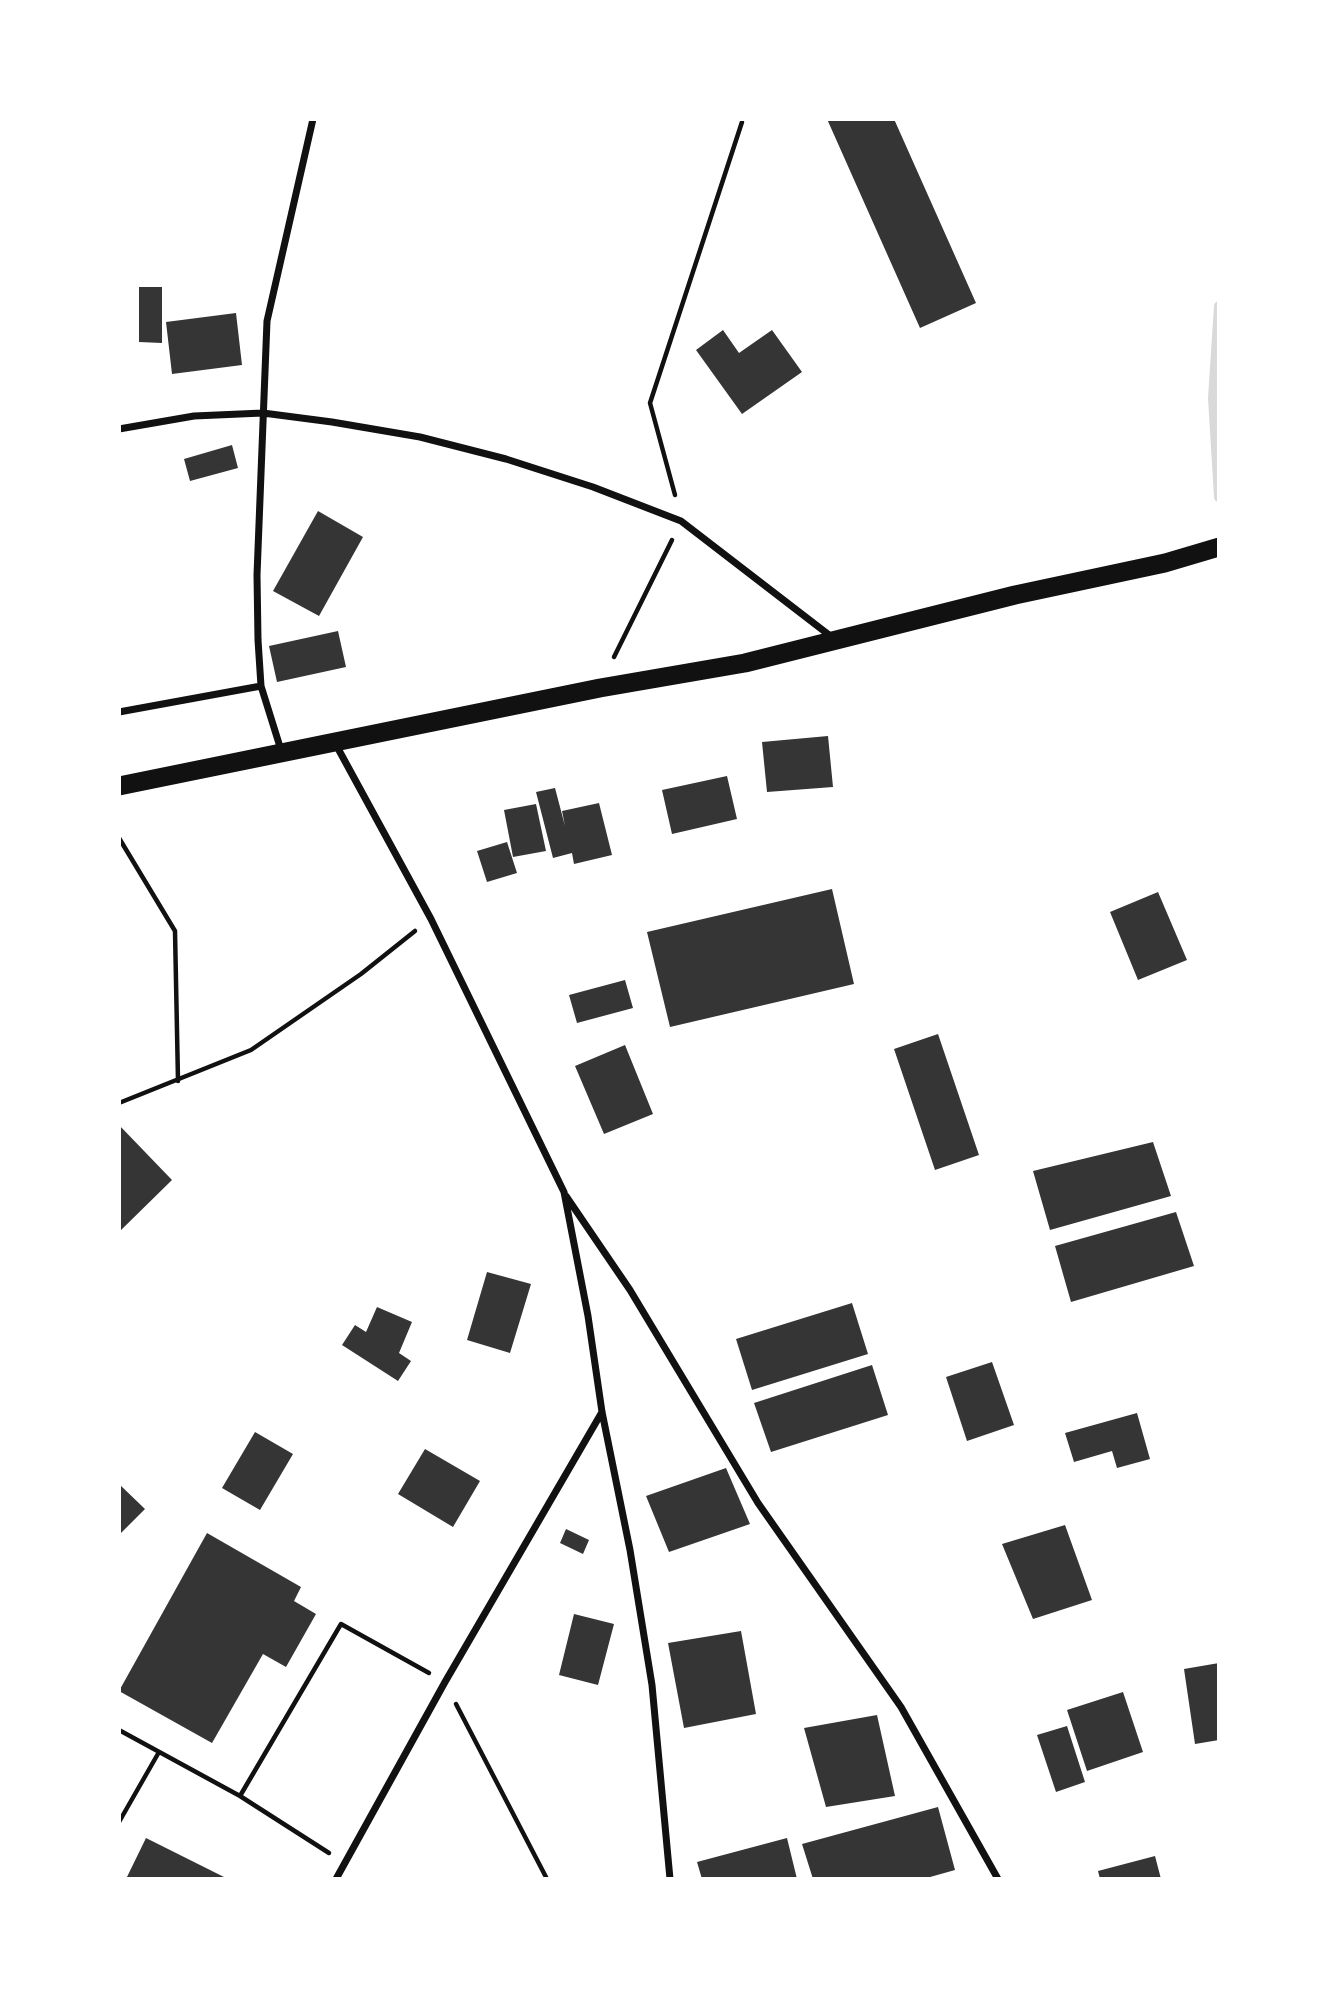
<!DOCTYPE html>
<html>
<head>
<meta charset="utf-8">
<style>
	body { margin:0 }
	#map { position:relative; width:1338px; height:1998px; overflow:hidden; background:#fff; font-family:Montserrat,sans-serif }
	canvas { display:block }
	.frame { position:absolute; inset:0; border:121px solid #fff; pointer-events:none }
</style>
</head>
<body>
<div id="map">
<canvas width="1338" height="1998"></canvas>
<div class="frame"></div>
</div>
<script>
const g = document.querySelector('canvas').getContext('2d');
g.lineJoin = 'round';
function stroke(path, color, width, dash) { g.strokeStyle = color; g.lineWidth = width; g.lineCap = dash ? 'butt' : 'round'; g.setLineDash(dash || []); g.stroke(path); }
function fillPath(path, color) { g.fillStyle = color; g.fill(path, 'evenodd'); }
stroke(new Path2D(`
	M1219,306L1213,398L1219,497`), '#d9d9d9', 10);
fillPath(new Path2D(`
	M827,119H894L976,303L920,328Z
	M139,287H162V343L139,342Z
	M236,313L242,365L172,374L166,322Z
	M723,330L739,353L772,330L802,372L742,414L696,350Z
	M232,445L238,468L190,481L184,459Z
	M318,511L363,537L319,616L273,591Z
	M338,631L346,667L277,682L269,646Z
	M828,736L833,787L767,792L762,742Z
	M727,776L737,819L672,834L662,790Z
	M555,788L565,826L562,811L599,803L612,855L574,864L572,853L553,858L536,792Z
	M536,804L546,851L513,857L504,810Z
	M507,842L517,873L487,882L477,851Z
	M832,889L854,984L670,1027L647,932Z
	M1158,892L1187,960L1138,980L1110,912Z
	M625,980L633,1008L577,1023L569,995Z
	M938,1034L979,1155L935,1170L894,1049Z
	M625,1045L653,1114L604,1134L575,1066Z
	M119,1125L172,1180L119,1232Z
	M1153,1142L1171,1196L1050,1230L1033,1171Z
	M1176,1212L1194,1266L1071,1302L1055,1246Z
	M487,1272L531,1284L510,1353L467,1340Z
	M852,1303L868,1354L752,1390L736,1339Z
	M377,1307L412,1322L399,1353L411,1361L398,1381L342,1345L355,1325L366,1332Z
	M992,1362L1014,1425L967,1441L946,1377Z
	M872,1365L888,1415L771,1452L754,1403Z
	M1137,1413L1150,1459L1117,1468L1112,1451L1074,1462L1065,1433Z
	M255,1432L293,1454L260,1510L222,1488Z
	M425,1449L480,1481L453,1527L398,1494Z
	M726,1468L750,1524L669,1552L646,1496Z
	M119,1484L145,1509L119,1535Z
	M1065,1525L1092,1600L1033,1619L1002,1544Z
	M566,1529L589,1540L583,1554L560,1543Z
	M207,1533L301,1587L294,1601L316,1614L286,1667L263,1654L212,1743L119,1691Z
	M574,1614L614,1624L598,1685L559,1675Z
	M741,1631L756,1714L684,1728L668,1643Z
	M1219,1663V1740L1195,1744L1184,1669Z
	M1123,1692L1143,1752L1087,1771L1067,1710Z
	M877,1715L895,1796L826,1807L804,1728Z
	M1067,1726L1085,1782L1056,1792L1037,1735Z
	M938,1807L955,1870L923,1879H813L802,1844Z
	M146,1838L228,1879H126Z
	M787,1838L797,1879H702L697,1862Z
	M1155,1856L1161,1879H1100L1098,1871Z`), '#353535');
stroke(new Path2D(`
	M675,495L650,403L742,122
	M614,657L672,540
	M119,838L175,931L178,1081
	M119,1103L251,1050L361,974L415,931
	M456,1704L547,1879
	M119,1730L240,1796L329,1853
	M240,1796L341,1624L429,1673
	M119,1822L159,1752`), '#111', 4.5);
stroke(new Path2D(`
	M119,429L194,416L263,413L332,422L420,437L506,459L593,487L681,521L833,638
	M119,712L261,686
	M335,743L431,919L564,1192L588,1316L602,1412L630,1550L652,1685L670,1879
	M281,750L261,686L258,640L257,575L267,321L313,119
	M566,1196L630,1290L758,1503L901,1707L998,1879
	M336,1879L445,1682L602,1412`), '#111', 7);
stroke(new Path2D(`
	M119,786L600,688L745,663L1015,595L1165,563L1219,547`), '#111', 19);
</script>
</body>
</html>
